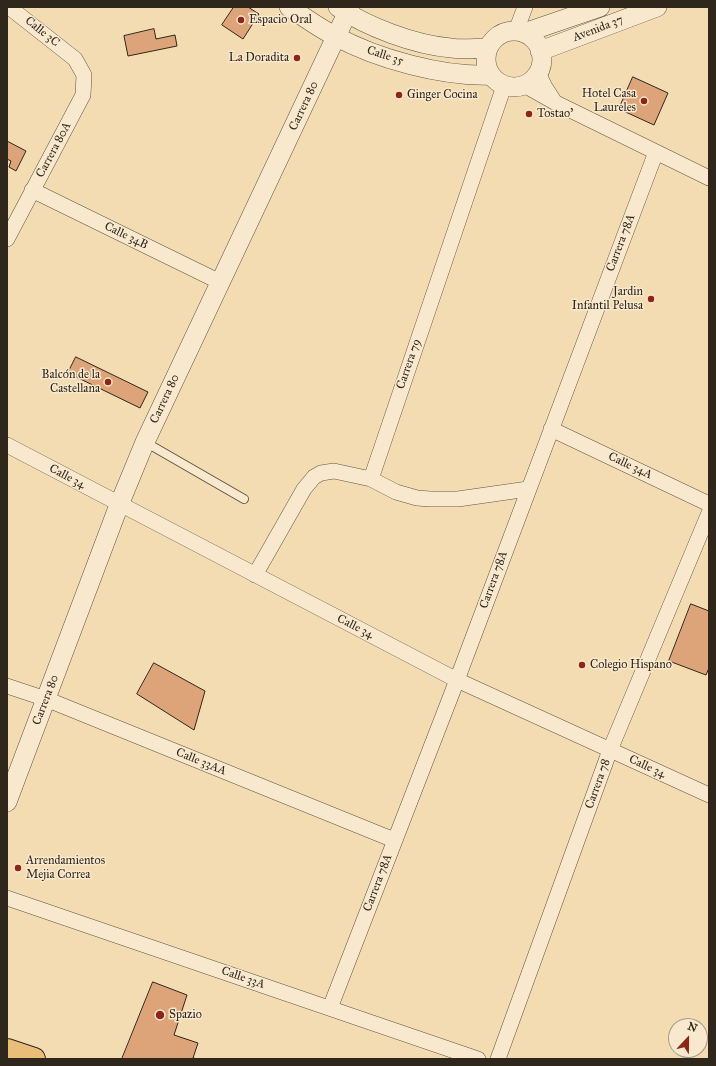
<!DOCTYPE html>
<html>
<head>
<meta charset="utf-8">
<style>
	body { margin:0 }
	#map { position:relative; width:716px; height:1066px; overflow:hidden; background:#f4dcb2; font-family:"IM FELL Great Primer",serif }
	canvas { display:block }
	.frame { position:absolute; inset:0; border:8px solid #2f261c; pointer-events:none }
	.north { position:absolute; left:668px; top:1018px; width:40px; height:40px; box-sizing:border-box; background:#f8e8cd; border:1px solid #a89a86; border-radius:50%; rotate:22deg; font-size:11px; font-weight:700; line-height:16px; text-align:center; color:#2f261c }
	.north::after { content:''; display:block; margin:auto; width:14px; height:18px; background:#8f2418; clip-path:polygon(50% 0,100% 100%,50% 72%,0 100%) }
</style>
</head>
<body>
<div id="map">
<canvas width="716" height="1066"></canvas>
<div class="frame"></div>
<div class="north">N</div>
</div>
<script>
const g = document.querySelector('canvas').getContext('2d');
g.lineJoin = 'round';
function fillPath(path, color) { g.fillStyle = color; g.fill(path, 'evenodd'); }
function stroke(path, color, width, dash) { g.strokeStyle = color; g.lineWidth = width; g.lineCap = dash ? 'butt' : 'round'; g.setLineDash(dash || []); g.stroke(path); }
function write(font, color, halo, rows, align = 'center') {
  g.font = font + ' "IM FELL Great Primer",serif'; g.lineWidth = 3; g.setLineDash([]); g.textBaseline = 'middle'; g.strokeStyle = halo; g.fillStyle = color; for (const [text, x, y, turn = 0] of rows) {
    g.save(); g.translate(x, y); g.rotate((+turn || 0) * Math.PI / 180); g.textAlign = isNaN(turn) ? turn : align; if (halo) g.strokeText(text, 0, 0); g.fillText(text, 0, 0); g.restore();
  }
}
const building = new Path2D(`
	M234,7H248L259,14L243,39L222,25Z
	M154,29L156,39L175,35L177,46L128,56L124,36Z
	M633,77L668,93L654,125L619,109Z
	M7,141L26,151L16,171L9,167L11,161L7,159Z
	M76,357L148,392L140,408L68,373Z
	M691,604L709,611V668L706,675L669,661Z
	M154,663L205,691L194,730L137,694Z
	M153,982L187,995L174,1035L198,1043L193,1058L198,1059H122Z`);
fillPath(building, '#dea479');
stroke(building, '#2f261c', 1);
const service = new Path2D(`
	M145,442L244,499`);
const minor = new Path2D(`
	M516,31L525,7
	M538,73L545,87L554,101
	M524,85L556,103L709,178
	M32,190L220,282
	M7,239L83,95L84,75L75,59L9,7
	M551,429L709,504
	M7,445L457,680L709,795
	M371,479L504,86
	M255,575L304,489L314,477L321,473L334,471L371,479L396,492L417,498L430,499H458L528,489
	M7,686L46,699L394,840
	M7,898L478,1059
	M330,1008L457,680L656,152
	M498,1059L610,750L709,513`);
const tertiary = new Path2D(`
	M289,7C304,17 319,28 335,36C377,59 443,77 491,75
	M338,7C367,27 415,45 451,48C463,50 476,48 488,48
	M486 59a28 28 0 1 1 56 0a28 28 0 1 1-56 0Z
	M524,33L600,7
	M540,51L657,7
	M7,802L119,505L145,442L350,7`);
const primary = new Path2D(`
	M7,1050L34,1059`);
stroke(service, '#605442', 10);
stroke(minor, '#605442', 16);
stroke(tertiary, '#605442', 20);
stroke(primary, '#2f261c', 24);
stroke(service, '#f8e8cd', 8);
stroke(minor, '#f8e8cd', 15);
stroke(tertiary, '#f8e8cd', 19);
stroke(primary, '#eabe79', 22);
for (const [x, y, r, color] of [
	[241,20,4,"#8f2418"],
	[297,58,4,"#8f2418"],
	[399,95,4,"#8f2418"],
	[644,101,4,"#8f2418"],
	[529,114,4,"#8f2418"],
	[651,299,4,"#8f2418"],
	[108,382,4,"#8f2418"],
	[582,665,4,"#8f2418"],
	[18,868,4,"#8f2418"],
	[160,1015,5,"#8f2418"]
]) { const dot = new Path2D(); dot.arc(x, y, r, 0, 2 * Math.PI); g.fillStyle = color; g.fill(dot); stroke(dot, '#f8e8cd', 1.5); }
write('12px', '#2f261c', '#f8e8cd', [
	["Espacio Oral",249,20],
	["La Doradita",289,58,"right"],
	["Hotel Casa",636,94,"right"],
	["Laureles",636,108,"right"],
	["Ginger Cocina",407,95],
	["Tostao’",537,114],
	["Jardin",643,292,"right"],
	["Infantil Pelusa",643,306,"right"],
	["Balcón de la",100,375,"right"],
	["Castellana",100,389,"right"],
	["Colegio Hispano",590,665],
	["Arrendamientos",26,861],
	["Mejia Correa",26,875],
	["Spazio",169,1015]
], 'left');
write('12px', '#2f261c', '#f8e8cd', [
	["Avenida 37",598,29,-21],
	["Calle 3C",42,32,39],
	["Calle 35",385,56,18],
	["Carrera 80",304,106,-65],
	["Carrera 80A",54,150,-62],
	["Calle 34B",126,236,26],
	["Carrera 78A",621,243,-69],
	["Carrera 79",409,364,-71],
	["Carrera 80",165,399,-65],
	["Calle 34A",630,466,25],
	["Calle 34",67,477,28],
	["Carrera 78A",494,580,-70],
	["Calle 34",355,627,27],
	["Carrera 80",46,700,-69],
	["Calle 33AA",201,762,22],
	["Calle 34",647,767,25],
	["Carrera 78",598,784,-70],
	["Carrera 78A",378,883,-69],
	["Calle 33A",243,978,19]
]);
</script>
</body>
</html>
